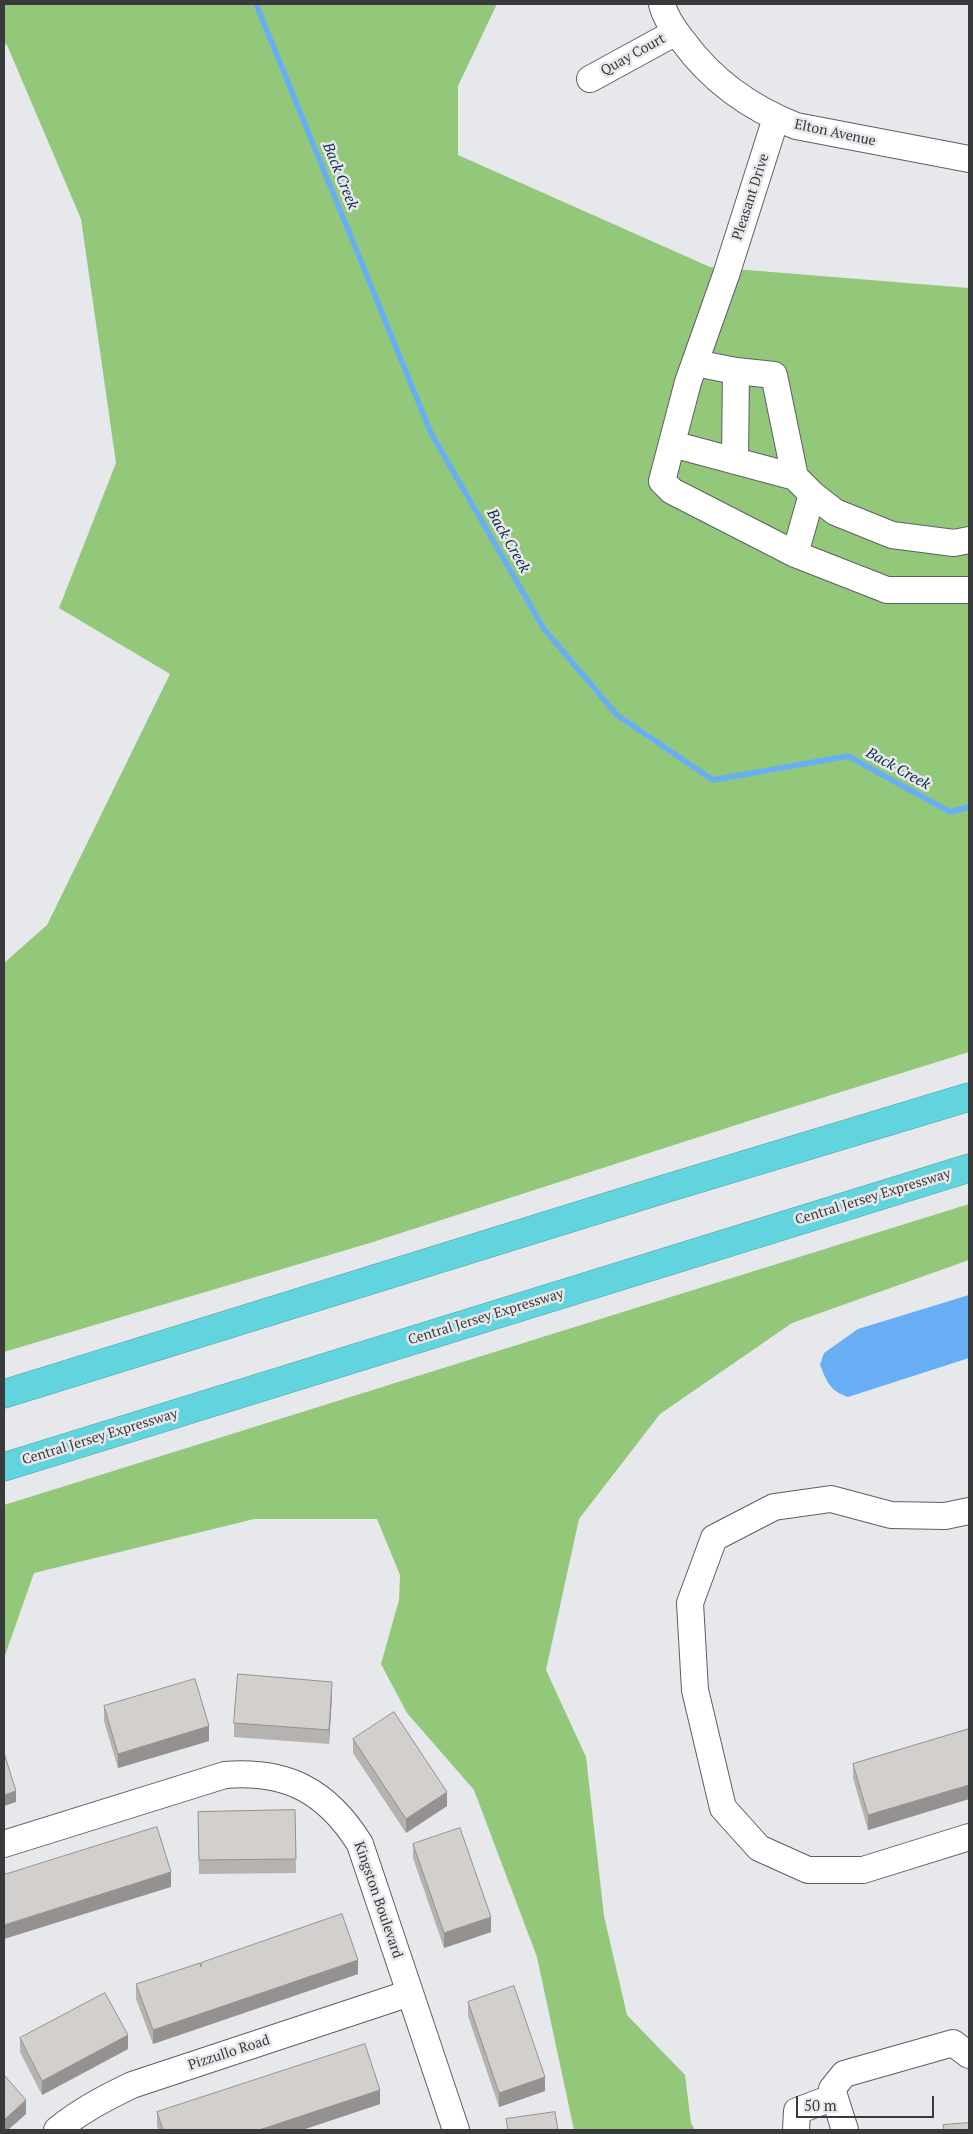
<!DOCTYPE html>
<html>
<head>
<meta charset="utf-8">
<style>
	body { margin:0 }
	#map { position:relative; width:973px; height:2134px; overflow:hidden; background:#e6e8eb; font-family:"PT Serif",serif }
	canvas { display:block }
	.frame { position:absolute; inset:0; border:5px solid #393a3b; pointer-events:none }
	.scale { position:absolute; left:796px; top:2096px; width:138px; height:22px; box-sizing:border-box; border:2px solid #393a3b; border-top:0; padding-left:6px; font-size:15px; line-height:18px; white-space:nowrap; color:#393a3b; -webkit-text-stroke:4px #e6e8eb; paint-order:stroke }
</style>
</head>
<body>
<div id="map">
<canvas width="973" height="2134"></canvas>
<div class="frame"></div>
<div class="scale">50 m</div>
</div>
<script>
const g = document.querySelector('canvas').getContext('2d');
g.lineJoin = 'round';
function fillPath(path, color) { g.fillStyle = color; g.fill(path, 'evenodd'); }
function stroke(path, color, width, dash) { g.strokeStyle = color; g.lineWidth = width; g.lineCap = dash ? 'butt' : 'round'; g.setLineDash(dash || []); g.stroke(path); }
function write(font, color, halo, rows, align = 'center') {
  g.font = font + ' "PT Serif",serif'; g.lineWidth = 5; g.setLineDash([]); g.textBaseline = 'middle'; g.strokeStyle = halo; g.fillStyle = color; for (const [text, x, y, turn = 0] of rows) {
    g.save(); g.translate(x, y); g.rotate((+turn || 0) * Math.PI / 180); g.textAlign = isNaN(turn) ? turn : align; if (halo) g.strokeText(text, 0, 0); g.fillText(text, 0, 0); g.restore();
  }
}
fillPath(new Path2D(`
	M4,4H497L458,86V155L710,267L969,288V1052L764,1116L373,1242L4,1352V963L47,925L170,674L59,608L116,463L81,219L7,45L4,44Z
	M969,1204V1260L792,1323L660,1414L579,1519L546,1670L586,1757L604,1916L627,2015L685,2075L691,2123L695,2130H574L537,1957L474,1790L407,1713L381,1664L399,1600L400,1575L377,1519H254L34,1573L4,1658V1505Z`), '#93c87a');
fillPath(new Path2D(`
	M969,1295V1358L848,1397C830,1391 827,1382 820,1365L824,1353L858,1329Z`), '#67aef5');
stroke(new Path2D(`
	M256,4L431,433L544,629L617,715L713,780L848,756L950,812L969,807`), '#67aef5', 5.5);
const minor = new Path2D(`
	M662,4C665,17 674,30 683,41C712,81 750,108 796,126L969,159
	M590,79L676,32
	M776,118L726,275L688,382L662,481L672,491L795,554L887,590H969
	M695,363L736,371L774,375L795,477L812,494L835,512L892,535L954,543L969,540
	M672,444L795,477
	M735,461L736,371
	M795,554L812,494
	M969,1511L945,1516L891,1515L831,1499L774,1507L714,1538L690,1603L695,1690L723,1808L759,1848L808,1870H863L969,1837
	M4,1844L225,1775C287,1770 327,1791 360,1844L456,2130
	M57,2130C80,2111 105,2098 132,2085L410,1993
	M796,2130L797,2111L834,2097
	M845,2130L832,2089L844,2074L953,2043L969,2055`);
const highway = new Path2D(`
	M4,1394L661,1190L969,1097
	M4,1467L969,1168`);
stroke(minor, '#5d5f62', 28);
stroke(highway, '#539ea4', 29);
stroke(minor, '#fff', 26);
stroke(highway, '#61d4dd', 28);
fillPath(new Path2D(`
	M332,1696L329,1744L234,1737V1723Z
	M104,1706L209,1741L118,1768L104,1721Z
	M969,1729V1799L868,1830L853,1778V1764Z
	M353,1739L447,1806L406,1833L353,1753Z
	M295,1810L296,1873L199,1874L198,1812Z
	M413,1844L491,1932L444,1948L413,1858Z
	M201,1967L358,1974L153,2044L136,1999V1984Z
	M468,2002L545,2091L499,2107L468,2016Z
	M20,2038L128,2049L42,2095L20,2052Z
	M380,2104L302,2130H159L157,2127V2112Z`), '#b5b2b0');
fillPath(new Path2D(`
	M332,1682V1696L329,1744V1730Z
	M209,1726V1741L118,1768V1754Z
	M969,1785V1799L868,1830V1815Z
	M16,1791V1802L4,1806V1795Z
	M447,1792V1806L406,1833V1819Z
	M171,1872V1887L4,1939V1925Z
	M491,1917V1932L444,1948V1933Z
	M358,1960V1974L153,2044V2030Z
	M128,2035V2049L42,2095V2081Z
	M545,2077V2091L499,2107V2093Z
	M380,2090V2104L302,2130H259Z
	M26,2100V2114L8,2130H4V2120Z`), '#949190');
const building = new Path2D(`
	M238,1674L332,1682L329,1730L234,1723Z
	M195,1679L209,1726L118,1754L104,1706Z
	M394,1712L447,1792L406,1819L353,1739Z
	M969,1729V1785L868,1815L853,1764Z
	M4,1753L16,1791L4,1795Z
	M295,1810L296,1859L199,1860L198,1812Z
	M157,1827L171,1872L4,1925V1875Z
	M460,1828L491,1917L444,1933L413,1844Z
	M342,1914L358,1960L153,2030L136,1984L200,1963L201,1967V1963Z
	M514,1986L545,2077L499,2093L468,2002Z
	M105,1993L128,2035L42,2081L20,2038Z
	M365,2044L380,2090L259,2130H163L157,2112Z
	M4,2075L26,2100L4,2120Z
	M555,2112L558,2130H508L506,2119Z
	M969,2123V2130H933H944L943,2125Z`);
fillPath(building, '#d3cfcd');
stroke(building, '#949190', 1);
write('14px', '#393a3b', '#e6e8eb', [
	["Quay Court",633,55,-29],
	["Elton Avenue",835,133,12],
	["Pleasant Drive",751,197,-72],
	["Central Jersey Expressway",873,1197,-17],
	["Central Jersey Expressway",486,1317,-17],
	["Central Jersey Expressway",100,1437,-17],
	["Kingston Boulevard",378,1900,71],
	["Pizzullo Road",229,2053,-18]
]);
write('italic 15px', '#0e2c48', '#e6e8eb', [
	["Back Creek",340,176,68],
	["Back Creek",508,541,60],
	["Back Creek",898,769,29]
]);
</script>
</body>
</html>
